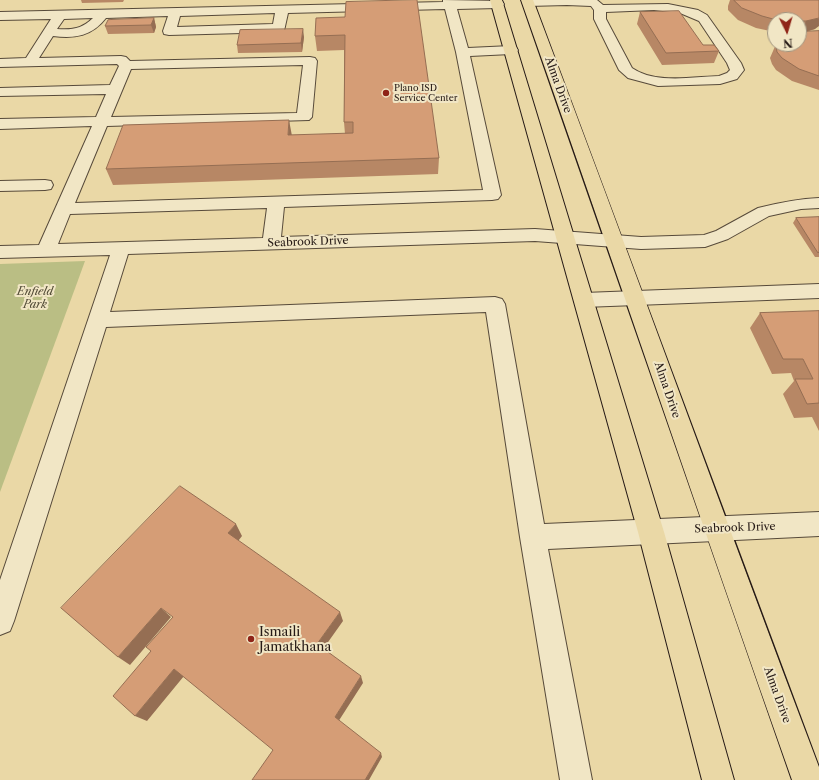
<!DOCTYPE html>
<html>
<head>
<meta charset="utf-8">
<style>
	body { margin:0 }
	#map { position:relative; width:819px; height:780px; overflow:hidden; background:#ead8a6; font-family:"Libre Caslon Text",serif }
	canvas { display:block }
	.north { position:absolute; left:767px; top:12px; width:40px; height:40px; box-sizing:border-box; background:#f1e6c5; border:1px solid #a0947f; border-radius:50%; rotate:175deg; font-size:11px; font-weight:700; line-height:16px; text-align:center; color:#261a16 }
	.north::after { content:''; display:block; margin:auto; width:14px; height:18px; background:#8f2418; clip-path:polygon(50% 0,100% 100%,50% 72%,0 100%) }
</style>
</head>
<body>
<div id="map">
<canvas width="819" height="780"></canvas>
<div class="north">N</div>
</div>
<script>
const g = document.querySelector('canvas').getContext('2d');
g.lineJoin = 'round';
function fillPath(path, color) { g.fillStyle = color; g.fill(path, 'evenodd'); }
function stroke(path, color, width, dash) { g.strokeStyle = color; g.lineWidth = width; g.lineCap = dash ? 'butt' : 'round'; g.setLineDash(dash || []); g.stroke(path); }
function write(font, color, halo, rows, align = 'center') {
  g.font = font + ' "Libre Caslon Text",serif'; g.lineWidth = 4; g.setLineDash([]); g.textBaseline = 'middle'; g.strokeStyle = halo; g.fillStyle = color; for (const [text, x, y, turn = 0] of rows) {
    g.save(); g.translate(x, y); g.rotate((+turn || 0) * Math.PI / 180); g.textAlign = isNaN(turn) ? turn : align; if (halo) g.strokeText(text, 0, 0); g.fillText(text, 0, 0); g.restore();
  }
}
fillPath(new Path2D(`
	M85,261L77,283L0,492V264Z`), '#babe84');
const minor = new Path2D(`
	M443,0L502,1L504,4L502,7L498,8L457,9L468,48L511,46L516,47L518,50L516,53L511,54L470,56L501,195L498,199L492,200L284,207L281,237L535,229L641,237L704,235L716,231L758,208C778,203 798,199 819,198V208L801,209L769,216L728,239L705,247L641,249L535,241L128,254L110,312L495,297L502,299L505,304L544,524L819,512V536L548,549L592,780H560L520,537L486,312L106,327L14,621L10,631L0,635V580L110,255L0,258V246L39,245L92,126L0,129V119L96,117L106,94L0,96V88L110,85L119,66L117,64L0,67V59L26,58L51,19L0,20V12L443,2ZM445,9L456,52L483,190L75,203L107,126L309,120L312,117L317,61L315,58L310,57L130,61L126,57L121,56L39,58L53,36C75,39 92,36 106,18L168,16L163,31L164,34L169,35L279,32L284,31L288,13ZM275,13L273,24L177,27L180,16ZM93,18C82,29 72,30 57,29L64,19ZM303,65L297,113L111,117L131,69ZM267,208L263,238L58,244L70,214Z
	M523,0H597L603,5L668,4L698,10L707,15L741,63L744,70L737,79L720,84L658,86L628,78L619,70L594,19V10L591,6L567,5L528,6L524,5L522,2ZM654,10L680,13L699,21L727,63L730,70L727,73L719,76C691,77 655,84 632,68L606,19V12Z
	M45,180L51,181L53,185L51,189L45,190L0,191V181Z
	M819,284V298L584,307L577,305L574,300L577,295L584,293Z`);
const major = new Path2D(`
	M490,0H502L664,532L734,780H702L638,532Z
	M521,0H533C630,255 722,512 819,767V780H792C700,520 613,260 521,0Z`);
stroke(minor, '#574a3a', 2);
stroke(major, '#261a16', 2);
fillPath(minor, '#f1e6c5');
fillPath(major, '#ead8a6');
fillPath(new Path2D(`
	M81,0H124L123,2L82,3Z
	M730,0H819L815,29L806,32L819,31V90L792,81L776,70L772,64L770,58L776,44H799V20H775V32L756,28L738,20L728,10V6Z
	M640,12L703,45L719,51L714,63L662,65L637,24Z
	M345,17L439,158L438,174L113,185L106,169L345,134L344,122V50L317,51L315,36Z
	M154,18L156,27L154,33L108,34L105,26Z
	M304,37L302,52L238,53L237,45Z
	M819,217V257H815L793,223L796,218Z
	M819,311V431L812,417L794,418L783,394L794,381L791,373L772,374L750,328L760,313Z`), '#b78765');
fillPath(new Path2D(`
	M154,18L156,27L154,33L151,25Z
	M819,18V26L815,29L800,33L806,21Z
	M303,29L304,37L302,52L301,43Z
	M289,120L292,136L288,135Z
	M236,524L242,536L235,545L228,533Z
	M161,608L171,617L130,665L118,657Z
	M340,612L343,621L321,652L317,644Z
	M174,669L184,676L147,721L135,716Z
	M361,676L363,683L338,722L335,717Z
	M381,753L382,757L369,780H365Z`), '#956e53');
const building = new Path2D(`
	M417,0L439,158L106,169L123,125L289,120L288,135L353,133V122H344L345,35L315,36L316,18L345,17L346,2Z
	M734,0H819V18L806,21H799V20H778L773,19L762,16L742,8Z
	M679,11L703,45H714L719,51L666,53L640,12Z
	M154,18L151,25L105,26L108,20Z
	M303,29L301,43L237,45L240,30Z
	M819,31V76L799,69L782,58L777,52L776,46L777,44H799V32Z
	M819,217V252L818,253L796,218Z
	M819,311V403L807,404L795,379H813L803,359H783L760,313Z
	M180,486L236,524L228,533L340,612L317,644L361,676L335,717L381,753L365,780H252L273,750L174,669L135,716L113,696L151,651L146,647L173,617L161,608L118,657L61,608Z`);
fillPath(building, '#d59d76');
stroke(building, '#956e53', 1);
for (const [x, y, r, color] of [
	[386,93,4,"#8f2418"],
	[251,639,4,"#8f2418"]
]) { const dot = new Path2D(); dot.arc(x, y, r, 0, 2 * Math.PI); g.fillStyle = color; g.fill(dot); stroke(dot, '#f1e6c5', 1.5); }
write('9px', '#261a16', '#f1e6c5', [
	["Plano ISD",394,88],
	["Service Center",394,98]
], 'left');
write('11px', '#261a16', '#f1e6c5', [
	["Alma Drive",558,85,70],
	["Seabrook Drive",308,242,-2],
	["Alma Drive",667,390,71],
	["Seabrook Drive",735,528,-2],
	["Alma Drive",777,695,70]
]);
write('italic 11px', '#524b37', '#f1e6c5', [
	["Enfield",35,292],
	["Park",35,305]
]);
write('13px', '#261a16', '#f1e6c5', [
	["Ismaili",259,632],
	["Jamatkhana",259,647]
], 'left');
</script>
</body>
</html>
